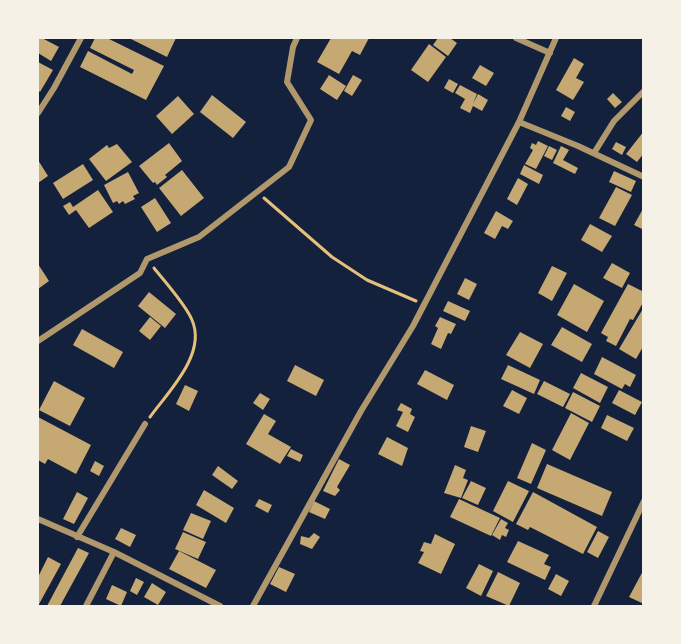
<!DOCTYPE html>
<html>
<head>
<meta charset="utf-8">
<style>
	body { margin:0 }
	#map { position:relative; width:681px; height:644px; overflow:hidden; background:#14213d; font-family:"Roboto Condensed",sans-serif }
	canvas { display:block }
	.frame { position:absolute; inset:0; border:39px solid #f6f1e7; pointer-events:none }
</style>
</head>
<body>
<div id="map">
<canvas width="681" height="644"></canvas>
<div class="frame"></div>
</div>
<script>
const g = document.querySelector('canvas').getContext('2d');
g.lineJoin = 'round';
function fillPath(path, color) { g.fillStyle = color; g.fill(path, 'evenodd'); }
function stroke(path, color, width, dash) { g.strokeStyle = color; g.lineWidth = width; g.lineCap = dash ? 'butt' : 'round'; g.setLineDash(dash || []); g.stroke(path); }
fillPath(new Path2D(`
	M38,38H42L59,47L51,61L38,53Z
	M95,38H107L164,66L146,100L80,67L88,51L132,74L134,70L90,48Z
	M129,38H176L167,57Z
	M331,38H369L360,55L352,51L339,74L317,62Z
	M438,38H450L457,43L448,56L433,45Z
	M429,44L446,57L428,82L411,70Z
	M574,58L584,64L576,78L584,82L573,100L556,90Z
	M38,62L53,70L40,92L38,90Z
	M480,65L494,73L486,86L472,78Z
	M329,75L346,86L337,100L320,89Z
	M353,75L362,80L352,96L344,91Z
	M449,79L458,84L453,93L444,88Z
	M460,85L477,94L473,104L478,94L488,100L482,111L473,106L470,113L460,108L465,99L455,93Z
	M613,93L622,102L615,108L607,99Z
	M212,95L246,122L233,138L200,112Z
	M178,96L194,114L172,134L156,116Z
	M566,107L575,112L570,121L561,116Z
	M644,131V153L637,162L626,154Z
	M538,141L548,146L536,169L525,164L533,150L530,148L532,143L536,145Z
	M616,142L626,147L622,155L612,149Z
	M169,143L182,161L165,175L167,177L157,185L155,182L153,183L139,166Z
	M117,144L132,162L106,181L89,159L107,145L109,148Z
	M549,146L557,150L552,160L544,156Z
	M561,146L569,150L563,160L578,168L575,174L553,163Z
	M38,160L48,176L38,183Z
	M83,164L93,180L63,199L53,183Z
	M524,165L543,175L539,184L520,174Z
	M182,170L204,198L181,216L159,188Z
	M614,171L636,181L631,192L609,182Z
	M128,172L139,193L133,196L135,199L125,204L123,201L119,204L117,201L113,203L104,185Z
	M518,178L528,184L517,205L507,199Z
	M616,187L632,195L615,226L599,218Z
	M98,190L113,212L89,228L76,210L69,215L63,206L70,202L73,207Z
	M155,198L171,223L157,232L141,207Z
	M644,207V230L634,225Z
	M496,211L513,221L508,229L502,226L495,239L484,233Z
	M590,224L612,236L602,252L581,240Z
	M612,263L630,273L622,288L603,278Z
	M38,264L49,281L38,289Z
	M552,266L567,273L552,301L538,293Z
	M465,278L477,284L469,300L457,294Z
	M574,284L604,301L587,332L557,315Z
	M628,284L644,292V301L633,320L630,319L616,346L606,341L608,337L601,333Z
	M149,292L176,314L165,328L138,306Z
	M448,301L470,311L465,321L443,311Z
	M644,307V345L636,359L619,349Z
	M150,317L161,326L150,340L139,331Z
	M440,317L456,324L451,334L448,333L441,349L431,344L438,328L435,326Z
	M562,327L592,344L582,362L551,345Z
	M82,329L123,352L114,368L73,345Z
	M520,332L543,344L530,368L506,355Z
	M602,357L636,375L630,387L625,384L622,389L594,374Z
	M295,365L324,380L316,396L287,381Z
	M508,365L540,380L534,394L501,379Z
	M425,370L454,385L447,400L417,384Z
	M581,373L608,387L600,403L573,388Z
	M54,381L85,398L70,426L39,410Z
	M544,381L570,394L563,407L537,394Z
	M185,385L198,391L189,411L176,404Z
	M512,390L527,398L519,414L503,406Z
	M619,390L642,402L635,415L612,403Z
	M573,392L600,406L592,422L565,408Z
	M260,393L270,399L263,410L253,403Z
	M401,403L412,409L410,414L415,417L408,432L396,426L403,412L397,410Z
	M571,413L589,423L570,460L552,450Z
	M264,414L276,421L268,434L291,447L280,464L246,444Z
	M607,415L634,428L627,441L601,428Z
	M38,417L91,445L76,474L48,459L45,464L38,460Z
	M471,426L486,431L478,452L464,447Z
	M387,437L408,448L402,466L378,454Z
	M532,443L546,450L531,484L517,478Z
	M291,449L303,455L300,462L287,456Z
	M339,459L350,465L337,487L340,490L335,496L323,491Z
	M95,461L104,466L99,476L90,471Z
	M547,464L612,492L602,516L537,488Z
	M455,465L466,470L463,478L468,480L461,498L444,493Z
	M218,466L238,481L232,489L212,475Z
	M471,481L486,488L478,505L462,498Z
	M508,481L529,491L513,522L493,511Z
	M204,490L234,508L226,523L196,505Z
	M77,492L88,498L74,524L63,519Z
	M533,492L597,527L583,554L530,527L528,530L516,524Z
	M259,499L272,505L268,513L255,506Z
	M459,499L500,518L491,536L450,517Z
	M314,501L330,509L325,519L309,512Z
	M191,513L211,521L203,539L183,530Z
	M501,519L508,523L505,528L509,530L506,537L502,535L500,540L492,535Z
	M121,528L136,535L130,547L115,539Z
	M598,531L609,537L598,558L587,552Z
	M183,532L206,542L198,559L175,549Z
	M314,533L320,537L312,549L300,544L301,536L309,538Z
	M435,534L455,544L441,574L418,563L424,552L420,551L424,542L431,544Z
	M518,541L549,555L544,564L551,567L545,580L507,562Z
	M78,548L89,553L60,606H47Z
	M179,551L216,570L206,588L169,569Z
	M48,557L61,564L38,606V577Z
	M479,564L493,571L481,596L466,588Z
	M279,567L295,574L286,592L270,584Z
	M644,569V604L629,597Z
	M498,572L520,583L509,606L486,596Z
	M556,574L569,581L561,596L548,589Z
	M136,578L144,582L137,595L130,591Z
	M152,583L166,592L158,605L144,597Z
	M112,585L127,592L121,606L106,599Z`), '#c6a872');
stroke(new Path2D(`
	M264,198L332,257L367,280L416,301
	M150,417C168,392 207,354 192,320C186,305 165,282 154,268`), '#e5c07b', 3);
stroke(new Path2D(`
	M516,38L550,53
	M38,113L54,88L81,38
	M519,122L578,146L644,177
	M594,153L614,121L644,91
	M38,341L140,273L147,259L199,237L289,167L311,120L287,82L293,47L297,38
	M38,519L114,552L220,606
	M77,537L145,424
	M86,606L114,552
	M253,606L361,411L413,326L519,122L556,38
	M594,606L644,501`), '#b1986c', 6);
</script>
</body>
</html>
